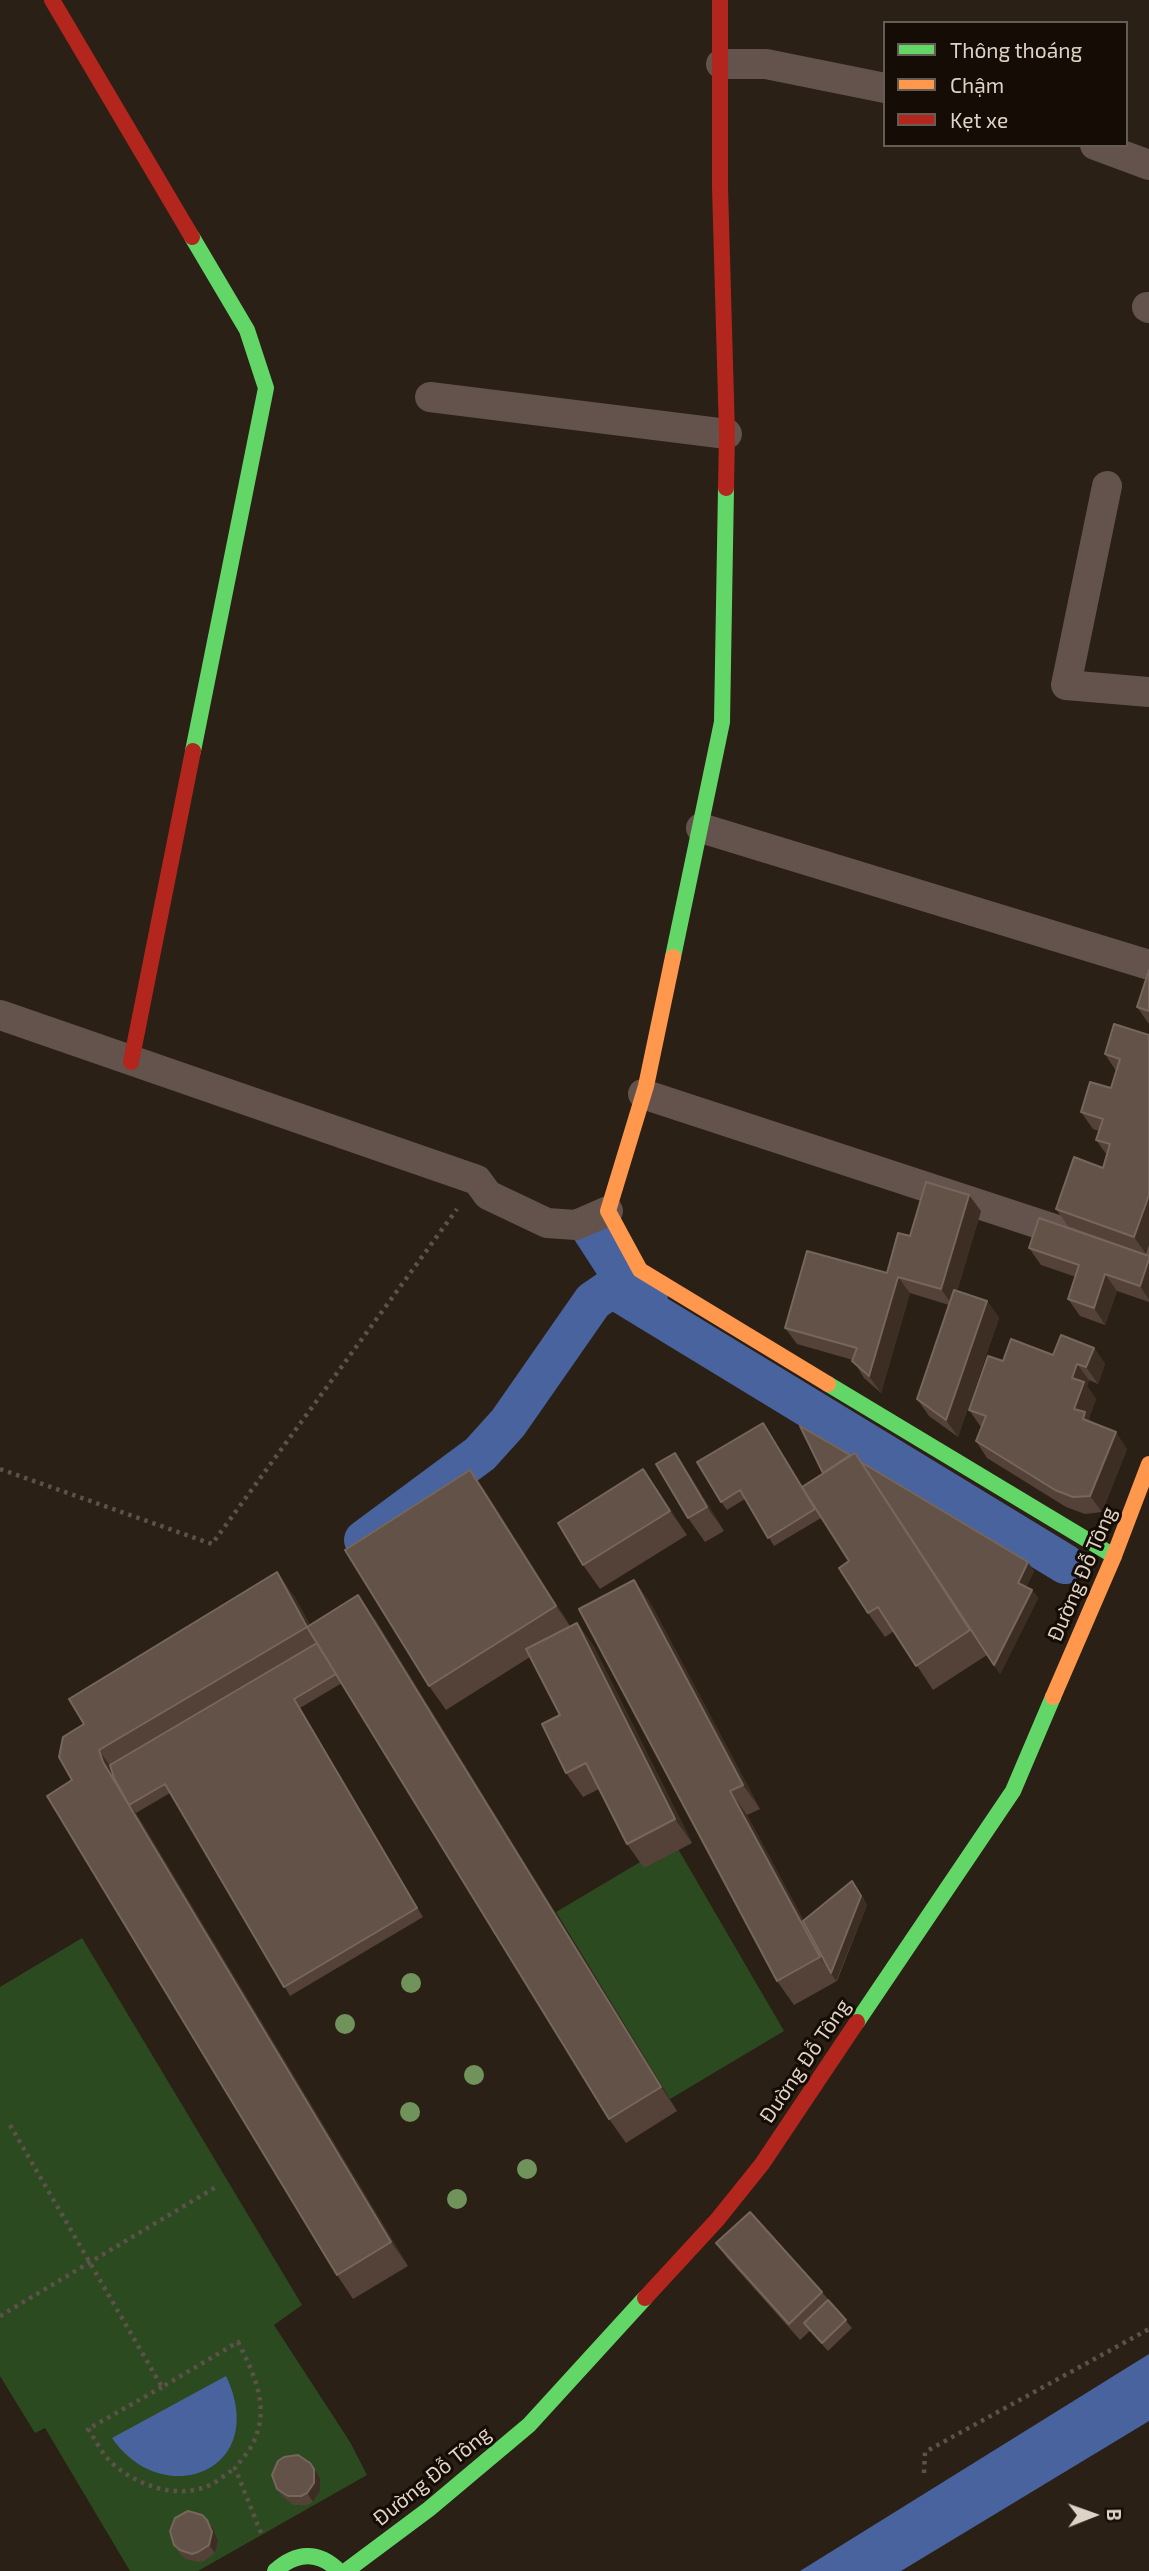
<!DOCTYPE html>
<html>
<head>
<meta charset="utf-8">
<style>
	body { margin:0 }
	#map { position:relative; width:1149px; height:2571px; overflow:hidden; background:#2a2015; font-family:"Exo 2",sans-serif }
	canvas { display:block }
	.legend { position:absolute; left:883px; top:21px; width:245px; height:126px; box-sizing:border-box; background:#140c05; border:2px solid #655c53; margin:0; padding:9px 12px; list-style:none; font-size:21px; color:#dfd3c7 }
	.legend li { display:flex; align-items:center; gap:14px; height:35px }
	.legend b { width:35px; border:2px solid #655c53 }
	.north { position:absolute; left:1058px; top:2480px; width:70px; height:70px; -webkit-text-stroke:5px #140c05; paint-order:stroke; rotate:89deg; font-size:19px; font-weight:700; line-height:28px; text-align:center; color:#dfd3c7 }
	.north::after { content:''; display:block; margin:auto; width:24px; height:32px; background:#dfd3c7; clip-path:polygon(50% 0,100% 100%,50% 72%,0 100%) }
</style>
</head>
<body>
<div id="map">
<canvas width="1149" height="2571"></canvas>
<ul class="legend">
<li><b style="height:9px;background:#63d668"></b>Thông thoáng</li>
<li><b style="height:9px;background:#ff974d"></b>Chậm</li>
<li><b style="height:9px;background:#b3261e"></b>Kẹt xe</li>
</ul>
<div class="north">B</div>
</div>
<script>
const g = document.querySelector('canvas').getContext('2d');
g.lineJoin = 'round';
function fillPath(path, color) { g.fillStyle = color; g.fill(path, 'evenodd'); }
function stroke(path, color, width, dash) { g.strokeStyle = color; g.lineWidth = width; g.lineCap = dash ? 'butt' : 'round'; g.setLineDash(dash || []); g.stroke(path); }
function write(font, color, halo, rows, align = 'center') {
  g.font = font + ' "Exo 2",sans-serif'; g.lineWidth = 6; g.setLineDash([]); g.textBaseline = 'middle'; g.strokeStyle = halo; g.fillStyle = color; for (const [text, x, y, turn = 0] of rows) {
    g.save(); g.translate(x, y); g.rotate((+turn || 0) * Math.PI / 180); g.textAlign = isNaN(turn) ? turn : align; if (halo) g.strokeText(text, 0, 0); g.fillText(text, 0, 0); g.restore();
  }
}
fillPath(new Path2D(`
	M674,1842L784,2031L670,2099L556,1912Z
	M82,1938L302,2305L274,2325L350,2442L367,2475L198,2571H130L45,2428L35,2433L0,2376V1987Z`), '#2c4a20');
fillPath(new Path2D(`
	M1149,2354V2421L901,2571H800Z
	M226,2376C271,2471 163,2512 112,2438Z`), '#48639e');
stroke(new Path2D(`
	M592,1230L618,1270L648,1300
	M364,1540L480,1454L508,1423L593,1301L612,1288L1065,1564`), '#48639e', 40);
stroke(new Path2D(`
	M0,1469L212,1544L457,1209
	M10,2125L162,2387L238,2342C254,2374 270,2406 254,2441C250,2451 241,2460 235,2468L261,2533
	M0,2316L216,2187
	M162,2387L88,2429C95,2439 101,2452 110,2461C132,2483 171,2498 202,2488C214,2485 225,2475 235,2468
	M924,2473L925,2452L1149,2329`), '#5e514b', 4.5, [3.5, 5]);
stroke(new Path2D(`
	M721,64H766L885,88
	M1095,145L1149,165
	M1147,307L1149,308
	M430,397L727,434
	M1107,486L1066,685L1149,692
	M701,828L1149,965
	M0,1015L477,1180L488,1195L547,1223L576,1225L608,1211
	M643,1094L1149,1260`), '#64534c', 30);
stroke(new Path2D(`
	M192,237L247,330L266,388L193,751
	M673,957L722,722L726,488
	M828,1384L1114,1556
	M857,2022L1013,1791L1053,1697
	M275,2571C296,2552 318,2550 339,2571
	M346,2571L429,2509L529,2425L645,2298`), '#63d668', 16);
stroke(new Path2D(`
	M673,957L646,1086L608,1211L640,1270L828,1384
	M1053,1697L1114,1556L1149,1464`), '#ff974d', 16);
stroke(new Path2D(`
	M52,0L192,237
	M720,0V187L727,434L726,488
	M131,1062L193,751
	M645,2298L717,2220L762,2164L857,2022`), '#b3261e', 16);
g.fillStyle = '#70935c';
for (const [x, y] of [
	[411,1983],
	[345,2024],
	[474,2075],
	[410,2112],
	[527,2169],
	[457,2199]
]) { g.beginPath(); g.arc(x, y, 10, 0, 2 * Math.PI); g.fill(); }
fillPath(new Path2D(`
	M1149,970V1024L1137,1007Z
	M1149,1035L1146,1254L1068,1226L1056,1209L1103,1168L1107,1155L1096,1140L1099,1131L1093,1129L1081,1112L1111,1088L1116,1071L1105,1054Z
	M981,1211L957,1291L987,1301L999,1318L958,1437L929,1416L917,1399L949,1305L910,1293L881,1393L864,1378L853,1360L797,1344L785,1328L887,1273L910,1236Z
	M1029,1248L1149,1256V1302L1117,1291L1105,1325L1080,1316L1068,1299L1076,1277L1041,1265Z
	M1094,1348L1105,1364L1098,1384L1089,1380L1087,1386L1096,1399L1089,1418L1091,1422L1127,1449L1102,1512L1085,1514L1066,1507L987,1458L976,1441L981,1427L969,1410L1003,1361L1053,1355Z
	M763,1423L803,1487L861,1462L1034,1571L1026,1587L1032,1590L1038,1598L1000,1674L987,1655L933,1690L894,1631L885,1637L868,1613L849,1561L821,1518L774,1546L745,1499L727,1510L721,1502Z
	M675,1453L691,1477L724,1531L705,1542L688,1518Z
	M643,1469L687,1535L600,1589L583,1565Z
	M470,1470L487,1494L570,1626L577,1623L594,1647L692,1843L644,1868L627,1844L599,1789L583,1797L566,1773L560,1715L530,1657L446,1710L429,1686Z
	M634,1580L651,1604L760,1809L747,1815L804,1921L858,1889L867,1905L837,1981L794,2005L777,1981Z
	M294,1596L310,1625L375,1619L677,2111L626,2143L609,2119L342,1683L300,1708L423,1917L290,1996L170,1793L136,1813L408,2266L353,2299L337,2275L72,1780L84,1724Z
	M716,2243L822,2292L852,2328L828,2351L810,2331L800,2340L728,2259Z
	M320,2478V2491L313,2502L307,2505H294L283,2497L277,2489Z
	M207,2520L213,2528L218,2541L215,2553L204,2561L198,2562L186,2559L180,2554L174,2545Z`), '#544238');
fillPath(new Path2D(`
	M969,1195L981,1211L953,1306L941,1289Z
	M1149,1195V1245L1146,1254L1134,1237Z
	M1149,1259V1300L1140,1286Z
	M1105,1274L1117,1291L1105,1325L1094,1308Z
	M898,1277L910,1293L881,1393L869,1376Z
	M987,1301L999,1318L958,1437L946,1420Z
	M1094,1348L1105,1364L1098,1384L1086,1367Z
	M1077,1364L1089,1380L1087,1386L1096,1399L1089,1418L1096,1429L1094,1435L1074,1409L1072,1378Z
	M1116,1432L1127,1449L1102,1512L1090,1496Z
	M675,1453L691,1477L724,1531L707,1507Z
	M643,1469L660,1493L687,1535L670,1511Z
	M470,1470L487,1494L573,1630L556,1606Z
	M1028,1562L1034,1571L1024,1591L1018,1583Z
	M277,1572L294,1596L324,1651L307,1627Z
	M634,1580L651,1604L760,1809L743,1785Z
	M1032,1590L1038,1598L1000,1674L994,1665Z
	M358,1595L375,1619L677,2111L661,2087Z
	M577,1623L594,1647L692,1843L675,1819Z
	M294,1699L300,1708L423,1917L417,1908Z
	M99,1750L116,1774L129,1805L136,1813L408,2266L391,2242L103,1762Z
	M730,1791L747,1815L831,1971L852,1881L867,1905L836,1981L820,1957Z
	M310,2463L320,2478V2491L313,2502L307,2493Z
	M207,2520L213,2528L218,2541L215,2553L209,2545Z`), '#3d2e23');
const building = new Path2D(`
	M1149,970V1011L1137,1007Z
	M1114,1024L1149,1035V1195L1134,1237L1056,1209L1074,1157L1103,1168L1110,1144L1096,1140L1103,1119L1081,1112L1090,1082L1111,1088L1120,1059L1105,1054Z
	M926,1182L969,1195L941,1289L898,1277L869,1376L852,1361L857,1348L785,1328L807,1251L887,1273L898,1233L910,1236Z
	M1039,1218L1149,1256V1259L1140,1286L1105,1274L1094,1308L1068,1299L1079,1265L1029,1248Z
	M954,1290L987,1301L946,1420L917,1399Z
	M1061,1335L1094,1348L1086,1367L1077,1364L1072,1378L1084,1382L1074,1409L1085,1412L1083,1419L1116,1432L1090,1496L1073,1497L1055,1490L976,1441L986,1416L969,1410L988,1356L1003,1361L1011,1339L1053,1355Z
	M763,1423L815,1509L768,1538L740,1490L721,1502L697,1462Z
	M800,1426L850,1455L823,1473Z
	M675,1453L707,1507L688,1518L656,1464Z
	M855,1453L970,1630L916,1666L878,1607L868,1613L839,1568L849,1561L802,1487Z
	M861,1462L1028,1562L1018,1583L1032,1590L994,1665Z
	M643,1469L670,1511L583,1565L558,1523Z
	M470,1470L556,1606L429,1686L345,1550Z
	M277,1572L307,1627L99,1750L103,1762L391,2242L337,2275L47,1796L72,1780L59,1757L63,1737L84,1724L69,1699Z
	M634,1580L743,1785L730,1791L820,1957L777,1981L579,1609Z
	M358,1595L661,2087L609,2119L307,1627Z
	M577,1623L675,1819L627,1844L586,1763L566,1773L542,1724L560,1715L526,1649Z
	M317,1643L336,1674L294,1699L417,1908L284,1987L165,1784L129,1805L114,1778L110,1765Z
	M852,1881L861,1896L831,1973L803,1921Z
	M750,2212L822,2292L789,2324L716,2243Z
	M828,2300L846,2320L822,2343L804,2323Z
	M298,2455L310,2463L314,2469V2483L307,2493L301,2496H288L277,2489L272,2475L278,2461L284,2457Z
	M188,2511L202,2515L207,2520L212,2532L209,2545L198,2552L192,2554L180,2550L174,2545L170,2531L175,2518Z`);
fillPath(building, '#625247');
stroke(building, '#76665b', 2);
write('21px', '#dfd3c7', '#140c05', [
	["Đường Đỗ Tông",1082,1574,-67],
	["Đường Đỗ Tông",805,2061,-56],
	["Đường Đỗ Tông",432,2476,-39]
]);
</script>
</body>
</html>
